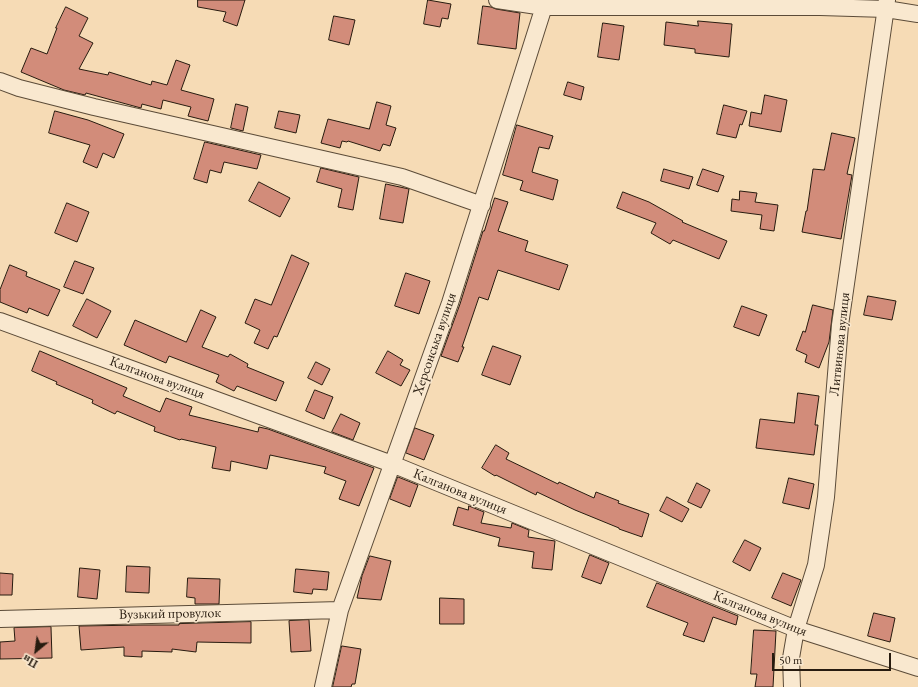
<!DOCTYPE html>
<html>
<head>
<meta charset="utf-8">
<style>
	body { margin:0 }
	#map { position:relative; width:918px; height:687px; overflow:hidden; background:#f6dbb5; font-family:"EB Garamond",serif }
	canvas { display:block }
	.north { position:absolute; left:16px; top:631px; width:40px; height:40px; -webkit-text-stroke:3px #f9e8cf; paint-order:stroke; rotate:209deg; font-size:11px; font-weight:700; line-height:16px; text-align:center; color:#271b0f }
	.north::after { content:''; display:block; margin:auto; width:14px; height:18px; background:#271b0f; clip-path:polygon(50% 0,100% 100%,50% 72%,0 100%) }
	.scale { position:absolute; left:772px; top:653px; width:119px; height:18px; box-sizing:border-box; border:2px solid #271b0f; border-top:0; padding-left:5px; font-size:12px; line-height:14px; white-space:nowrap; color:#271b0f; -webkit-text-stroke:3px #f9e8cf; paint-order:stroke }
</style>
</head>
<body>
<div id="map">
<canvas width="918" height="687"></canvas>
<div class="north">Пн</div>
<div class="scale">50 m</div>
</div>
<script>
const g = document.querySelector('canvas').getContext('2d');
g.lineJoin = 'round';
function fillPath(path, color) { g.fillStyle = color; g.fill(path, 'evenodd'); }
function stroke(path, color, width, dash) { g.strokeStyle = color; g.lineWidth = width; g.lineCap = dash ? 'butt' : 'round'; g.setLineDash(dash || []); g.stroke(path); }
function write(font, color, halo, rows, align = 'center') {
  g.font = font + ' "EB Garamond",serif'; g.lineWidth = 3; g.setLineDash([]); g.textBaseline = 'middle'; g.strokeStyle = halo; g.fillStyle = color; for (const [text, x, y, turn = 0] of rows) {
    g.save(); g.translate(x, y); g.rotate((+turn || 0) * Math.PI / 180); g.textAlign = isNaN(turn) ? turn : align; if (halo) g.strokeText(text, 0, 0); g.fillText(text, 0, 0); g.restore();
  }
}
const building = new Path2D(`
	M198,0H245L237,26L223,21L226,12L198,7Z
	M428,0L451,4L448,19L442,18L440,27L424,24Z
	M483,6L491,7L496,9L520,13L516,49L478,44Z
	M66,7L88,18L79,36L93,43L79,69L108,75L109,72L151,85L152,81L167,85L176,60L190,65L181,90L214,99L208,121L188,116L191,107L163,100L161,109L142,104L141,108L86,93L85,95L64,90L21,72L31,48L47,54L57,28H56Z
	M334,16L355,20L349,45L329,40Z
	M698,21L732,24L729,57L695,53V49L664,45L666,22L698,26Z
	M603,23L624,26L619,60L598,57Z
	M568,82L584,87L581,100L564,95Z
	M765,95L787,100L781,132L749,126L751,112L761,114Z
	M377,102L391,106L386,125L396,128L390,146L383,144L380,151L348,141L347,142L342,141L340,148L321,143L328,119L369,129Z
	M236,104L248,107L243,131L231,128Z
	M724,105L747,111L742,125L740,124L736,138L717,134Z
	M55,111L88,120L124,134L114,158L103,153L97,168L83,162L90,145L49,133Z
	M279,111L300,115L296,133L275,128Z
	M517,125L553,136L549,149L539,147L532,172L558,180L553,200L520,190L523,181L503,175Z
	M832,133L855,138L847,174L852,175L841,239L802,232L806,211H807L813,169L824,170Z
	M205,142L261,155L257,169L224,162L221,173L210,170L207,183L194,179Z
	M321,168L359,177L353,210L338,207L342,189L317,182Z
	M664,169L693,177L689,189L661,181Z
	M703,169L724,176L718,192L697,185Z
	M259,182L290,198L280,217L249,201Z
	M386,184L409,189L403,223L380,219Z
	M740,191L757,193L755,202L778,205L774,231L760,229L762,215L731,211L732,199L739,200Z
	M623,192L649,202L683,221L682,222L727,241L719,259L673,240L670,244L651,233L656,223L617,208Z
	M495,198L508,202L498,231L528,241L525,251L568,265L559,290L498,270L488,300L479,297L462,347H464L458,362L441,356L460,304L483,231H484Z
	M67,203L89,212L77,242L55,233Z
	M292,255L309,263L277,337L274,336L268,349L254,343L260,330L245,323L255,299L271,305Z
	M75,261L94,268L83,294L64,287Z
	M10,265L27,272L26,276L60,290L48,316L29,308L27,313L0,302V290Z
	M406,273L430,281L419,314L395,306Z
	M868,296L896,301L892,320L864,315Z
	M87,299L111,311L97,338L73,326Z
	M813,305L833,310L829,342L819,368L805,362L807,355L796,350L803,331L805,332Z
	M742,306L767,315L759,336L734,327Z
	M201,310L216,317L202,347L228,357L230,354L248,364L247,367L284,382L276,401L237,386L234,391L216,382L219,375L169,356L166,363L124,345L135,320L186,342Z
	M493,346L521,356L510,385L482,375Z
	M40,351L127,388L123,396L160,412L166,398L192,407L189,415L258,432L259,427L268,429L374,468L359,506L339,499L346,481L324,473L326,467L270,455L267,469L231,461L230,471L212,468L216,447L181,439L180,440L154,431L155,427L117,411L115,414L92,403L93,400L56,384L57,382L32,371Z
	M388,351L403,360L400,365L410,370L401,386L376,373Z
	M316,362L330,369L322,385L308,378Z
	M315,390L333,397L324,419L306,411Z
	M798,393L819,396L815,425H818L814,455L756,448L760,419L794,423Z
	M341,414L360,423L353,440L332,432Z
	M415,428L434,435L424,460L406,453Z
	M496,445L509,453L506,459L558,484L559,482L594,498L596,492L619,501L618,503L649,514L642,537L619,529V528L575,510L537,492L536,495L496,475L495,476L482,468Z
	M398,477L418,485L410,507L390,499Z
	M789,478L814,484L809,509L783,503Z
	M697,483L710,490L701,508L688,502Z
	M667,497L689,509L682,522L660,511Z
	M469,506L484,512L481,523L511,528L512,523L529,530L528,537L555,541L552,570L532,568L534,552L498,546L500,538L453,525L458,507L468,510Z
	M745,540L761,548L750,571L733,562Z
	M590,555L609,563L601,584L582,577Z
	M370,556L391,561L381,600L357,598L362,576Z
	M127,566L150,567L149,593L126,592Z
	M80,568L100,570L97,599L78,597Z
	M296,569L329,572L327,590L313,589L312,594L294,592Z
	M0,573L13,574L12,595H0Z
	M783,573L801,580L791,606L772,598Z
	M188,578L220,579L219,604H195V598L187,597Z
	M657,583L738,616L736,625L713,617L704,642L683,635L688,623L647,607Z
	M440,598L464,599V624H440Z
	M874,613L895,618L890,642L868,636Z
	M309,620L311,651L291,652L289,621Z
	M251,622V643L197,642L196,652L172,649V652L142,651V657L124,656V647L81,650L79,626L143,625H179V624Z
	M51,627L52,658L0,659V642L15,641L14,628Z
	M754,630L776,631L773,687H755L757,674H751Z
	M342,646L361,649L355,684H352L351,687H333Z`);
fillPath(building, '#d28c7a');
stroke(building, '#271b0f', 1);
const minor = new Path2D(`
	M497,0L544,7H820L886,9L918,14
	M0,81L19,88L94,107L402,177L482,205
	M0,321L392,464L796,629L918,668
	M0,619L340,610
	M323,687L340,610L450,303L546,0
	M792,687L791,658L796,629L816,565L826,497L840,325L887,0`);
stroke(minor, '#5b4b38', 18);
stroke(minor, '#f9e8cf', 16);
write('14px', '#271b0f', '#f9e8cf', [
	["Херсонська вулиця",435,344,-71],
	["Литвинова вулиця",840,344,-84],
	["Калганова вулиця",157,378,20],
	["Калганова вулиця",460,492,22],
	["Вузький провулок",170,614,-1],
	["Калганова вулиця",760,614,22]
]);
</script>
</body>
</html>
